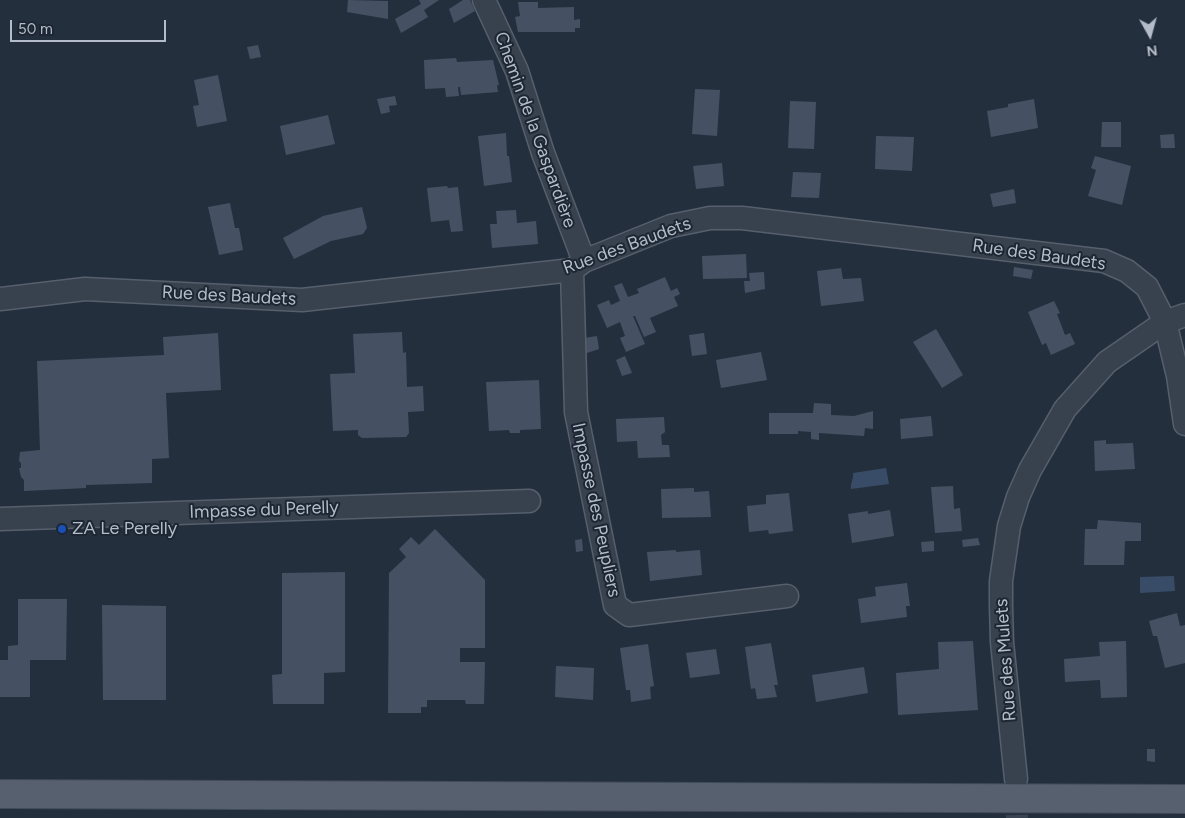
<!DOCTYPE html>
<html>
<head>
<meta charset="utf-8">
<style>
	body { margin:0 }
	#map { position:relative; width:1185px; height:818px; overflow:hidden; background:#242f3e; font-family:Figtree,sans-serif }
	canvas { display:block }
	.north { position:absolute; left:1125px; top:10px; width:50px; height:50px; -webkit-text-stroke:4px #1d2633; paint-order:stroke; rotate:173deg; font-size:14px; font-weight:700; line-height:20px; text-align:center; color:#b4bcc9 }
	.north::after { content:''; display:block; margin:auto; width:18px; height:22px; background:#b4bcc9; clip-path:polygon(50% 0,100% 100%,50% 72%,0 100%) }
	.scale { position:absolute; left:10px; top:20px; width:156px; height:22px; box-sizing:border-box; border:2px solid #b4bcc9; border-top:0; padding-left:6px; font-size:15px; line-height:18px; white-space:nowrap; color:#b4bcc9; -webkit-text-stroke:4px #1d2633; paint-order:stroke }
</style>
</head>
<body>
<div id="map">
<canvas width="1185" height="818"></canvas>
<div class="north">N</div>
<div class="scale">50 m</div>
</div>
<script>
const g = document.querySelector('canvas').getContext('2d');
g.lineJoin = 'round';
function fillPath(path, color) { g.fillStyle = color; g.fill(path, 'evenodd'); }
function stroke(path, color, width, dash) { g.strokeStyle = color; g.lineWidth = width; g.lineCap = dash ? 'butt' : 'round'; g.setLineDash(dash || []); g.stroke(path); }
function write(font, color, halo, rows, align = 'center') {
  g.font = font + ' Figtree,sans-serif'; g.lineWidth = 4; g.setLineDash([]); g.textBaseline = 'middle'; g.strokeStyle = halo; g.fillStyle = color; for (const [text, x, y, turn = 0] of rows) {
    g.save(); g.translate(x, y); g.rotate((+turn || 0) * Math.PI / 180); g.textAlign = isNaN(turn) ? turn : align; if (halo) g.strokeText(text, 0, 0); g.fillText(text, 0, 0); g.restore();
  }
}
fillPath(new Path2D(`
	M886,468L889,484L851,489C850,483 854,479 853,473Z
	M1174,576L1175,591L1140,593V577Z`), '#394c67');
fillPath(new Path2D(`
	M348,0L388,1V19L347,12Z
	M419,0H439L424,10L428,17L401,33L395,19L421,4Z
	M463,0H470L475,11L454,23L449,9Z
	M518,2H538V8L574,7V20L580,19V28H575V32H518L515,17L520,16Z
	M258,45L261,57L250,59L247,47Z
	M456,58L457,62L493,60L499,85H497L498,92L461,95L460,87H458L459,96L446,97L445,88L425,89L424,60Z
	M218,75L227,121L197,127L193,106L199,105L194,80Z
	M695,89L720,90L717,136L692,134Z
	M395,96L397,105L389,106L390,112L381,114L377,99Z
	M1034,99L1038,128L991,137L987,111L1008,107V104Z
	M790,101L816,102L814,149L788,148Z
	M328,115L335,144L286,155L280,126Z
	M1102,122H1121V147H1101Z
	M506,133L507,156H509L512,182L484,186L478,136Z
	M1174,134L1175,148H1161L1160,135Z
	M876,136L914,137L912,171L875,169Z
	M1095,156L1131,166L1122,205L1088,196L1096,170L1091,168Z
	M722,163L724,186L696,189L693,166Z
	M793,172L821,173L819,198L791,197Z
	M447,186L448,188L458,187L463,231L451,232L449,220L431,222L427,188Z
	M1014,189L1016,203L993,207L990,194Z
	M230,203L235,228H239L243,250L219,255L208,207Z
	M362,207L367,228L363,234L331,241L294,259L283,238L323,216Z
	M516,210L517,223L536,221L538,244L492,248L490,224H497L496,211Z
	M746,254L747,278L703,279L702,256Z
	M1014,267L1033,270L1031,279L1013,276Z
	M841,268L843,279L861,278L864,301L821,306L817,271Z
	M764,272L765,289L745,293L744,281H750L749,273Z
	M665,277L671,291L677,288L680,294L674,297L678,306L650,318L656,332L644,337L635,316H633L645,344L626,352L620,338L625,336L620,322L607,328L597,305L609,300L611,305L620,301L614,286L622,283L628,297L639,293L637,289Z
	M1054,301L1060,313L1057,314L1065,335L1070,333L1075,344L1051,355L1046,343L1042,345L1028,312Z
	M936,329L963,375L942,388L913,342Z
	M402,332L403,353L406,352L407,387L423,386L424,411L408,412L409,433L406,437L362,438L358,435V430L333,431L330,374L355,373L353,334Z
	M218,333L221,390L166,393L169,458L152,459V483L86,485V488L24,491V480L21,477L19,468H21V463L19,461L20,452L40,450L37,361L164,355L163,337Z
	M704,333L707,354L692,356L689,335Z
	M597,336L599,349L584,354V338Z
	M761,352L767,380L721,388L716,360Z
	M625,356L632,373L622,376L616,360Z
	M539,380L541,429L520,430V433H510L509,430L489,431L486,382Z
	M814,403L831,404V415L854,416L873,411V429L865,428L864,436L819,433V440L811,439V432L798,431V434H769V413H813Z
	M931,416L933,436L901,439L900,419Z
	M664,417L665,432L661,435L662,445H669L670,457L638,458L637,441L617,442L616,419Z
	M1106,440V444L1133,443L1135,469L1095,471L1094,441Z
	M953,486L954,509L960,508L962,531L935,533L931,487Z
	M694,488V492L709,491L711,517L662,518L661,489Z
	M789,493L793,531L769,534L768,530L749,532L747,506L766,504V495Z
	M890,510L894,536L852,543L848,514L868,511V514Z
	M1098,520L1141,523V541H1125L1124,565H1084L1085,529H1097Z
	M435,529L485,580V648H460V662H485L484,704H466L465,700H427V707H421V713H388L389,573L406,557L399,549L411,537L419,545Z
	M978,538L980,545L963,547L962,540Z
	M582,539L583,551L576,552L575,540Z
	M934,541V551L922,552L921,542Z
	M676,550V552L700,550L702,575L650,581L647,552Z
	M345,572V672L324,673V704H273L272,675L282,674V573Z
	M907,583L910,606H906L907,617L861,623L858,599L876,596L875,587Z
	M18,599H67L66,660H30V697H0V660H8V646L18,645Z
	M102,605L166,606V700H103Z
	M1177,613L1180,626L1185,625V663L1165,668L1157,636H1153L1149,621Z
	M973,641L978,710L898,715L896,673L939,669L938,642Z
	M1126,641L1127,697L1101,698L1100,680L1065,682L1064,659L1100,656L1099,642Z
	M771,643L778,685H774L777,697L757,699L755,688L751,689L745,647Z
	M648,644L654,686L650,687L651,699L631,702L630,690H626L620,648Z
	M716,649L720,674L690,678L686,653Z
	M556,666L594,668L593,700L555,697Z
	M864,667L868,693L816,702L812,675Z
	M1147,749H1155V762L1147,761Z`), '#455162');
stroke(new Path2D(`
	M1016,782L1017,818`), '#3a4453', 22, [22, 11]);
const minor = new Path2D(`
	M484,0L517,71L543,153L584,261
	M572,270L576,412L615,605L629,615L787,596
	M0,299L85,289L302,300L572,270L584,261L671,226L710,218H742L1104,261L1127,271L1147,287L1165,322L1178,376L1185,424
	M0,519L529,501
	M1016,779L1002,642L1001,606V581L1009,526L1018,497L1030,470L1065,409L1107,362L1165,322L1185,315`);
const primary = new Path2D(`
	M0,794L1185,799`);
stroke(minor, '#565f6c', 25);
stroke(primary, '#414a57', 30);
stroke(minor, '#38414e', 22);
stroke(primary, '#56606e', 28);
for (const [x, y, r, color] of [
	[62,529,5,"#1a4fb4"]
]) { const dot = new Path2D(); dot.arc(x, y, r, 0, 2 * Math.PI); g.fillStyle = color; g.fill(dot); stroke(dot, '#1d2633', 2); }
write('18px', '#b4bcc9', '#1d2633', [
	["Chemin de la Gaspardière",535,130,70],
	["Rue des Baudets",627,246,-20],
	["Rue des Baudets",1039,255,8],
	["Rue des Baudets",229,296,3],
	["Impasse du Perelly",264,510,-2],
	["Impasse des Peupliers",596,510,78],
	["Rue des Mulets",1006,660,-94]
]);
write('18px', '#b4bcc9', '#1d2633', [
	["ZA Le Perelly",72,529]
], 'left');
</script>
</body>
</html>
